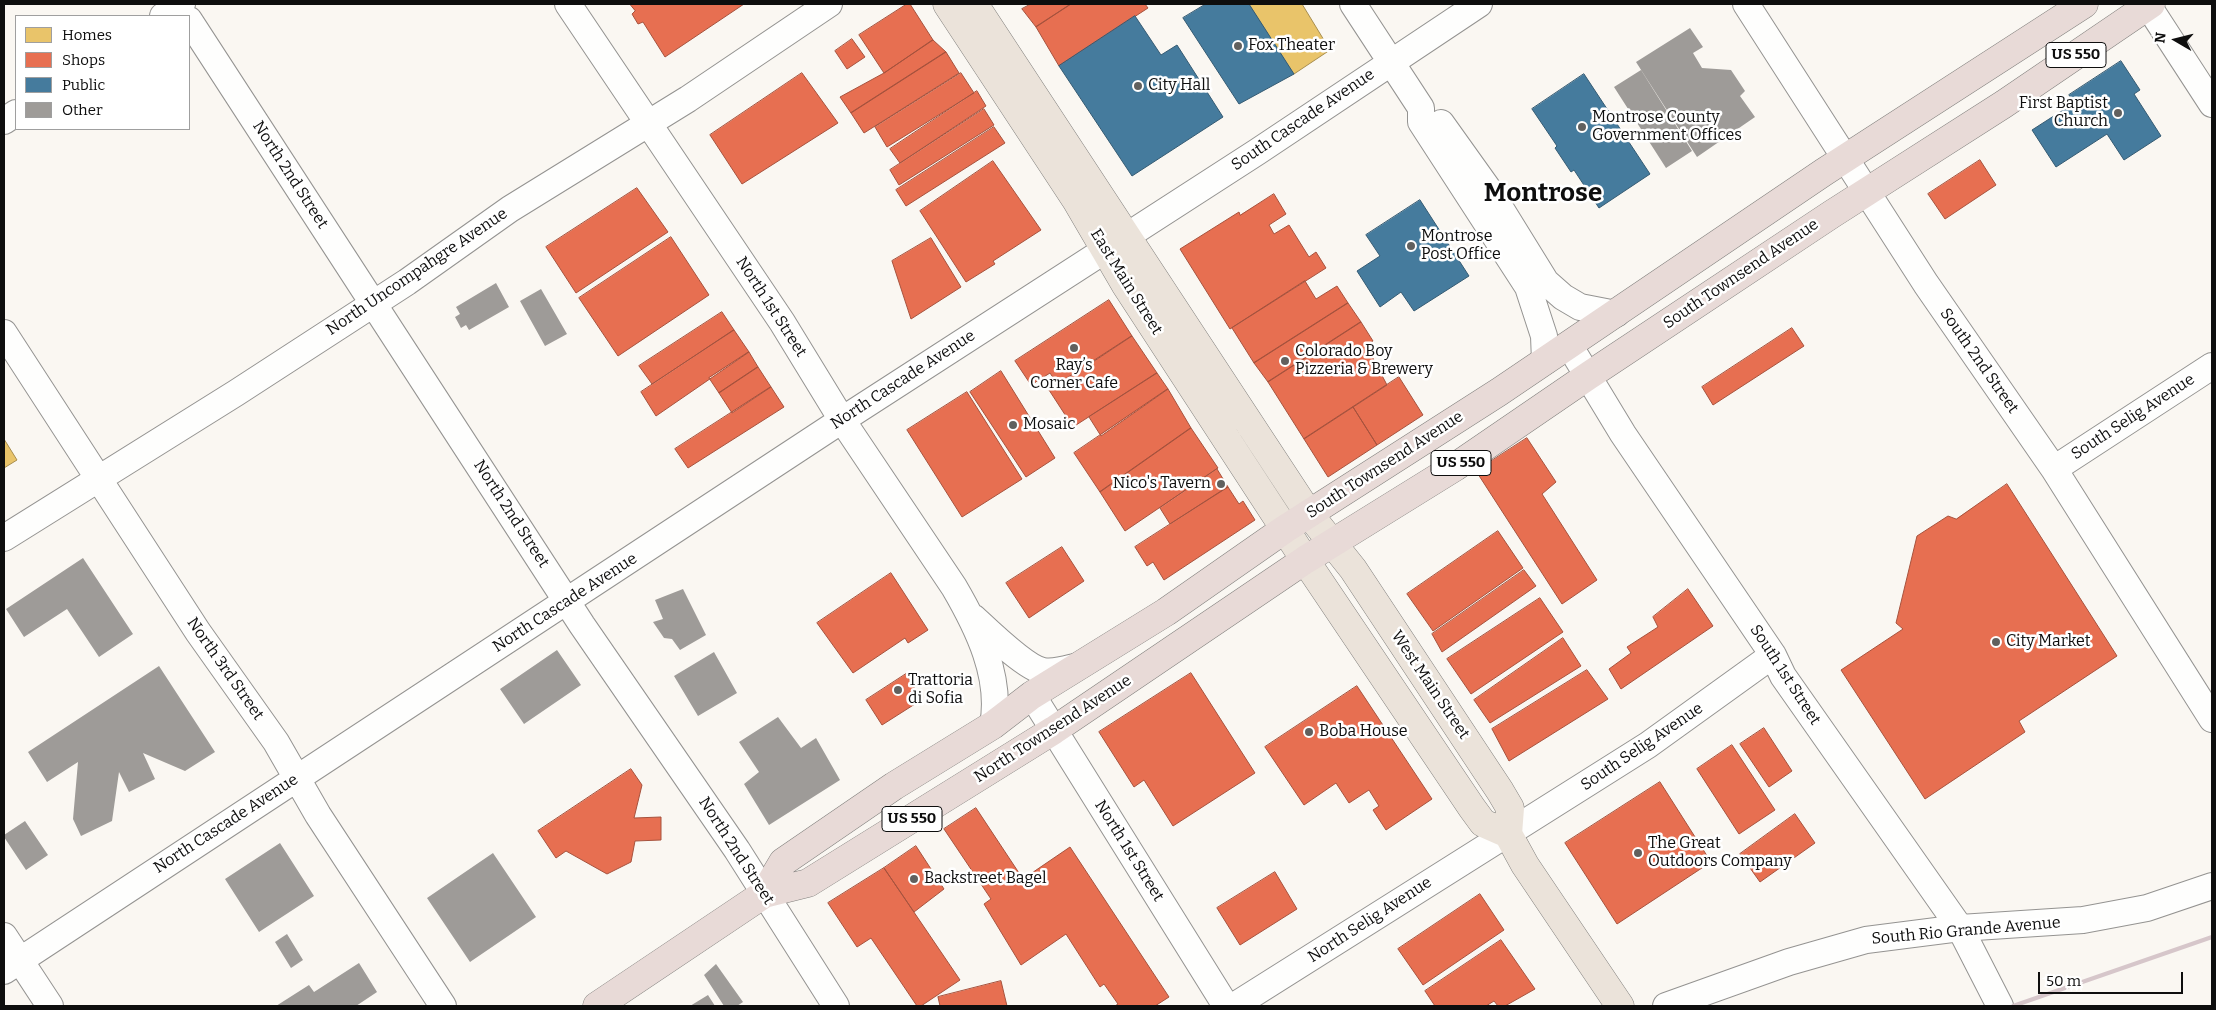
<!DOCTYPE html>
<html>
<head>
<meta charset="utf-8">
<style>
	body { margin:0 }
	#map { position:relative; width:2216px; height:1010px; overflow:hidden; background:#faf7f2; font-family:Bitter,serif }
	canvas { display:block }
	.frame { position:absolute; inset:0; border:5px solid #0e0e0e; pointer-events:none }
	.legend { position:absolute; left:15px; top:15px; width:175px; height:115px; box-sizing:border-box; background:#fff; border:1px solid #9f9f9f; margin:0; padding:6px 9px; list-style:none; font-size:15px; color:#0e0e0e }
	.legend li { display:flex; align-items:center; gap:10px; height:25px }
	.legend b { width:25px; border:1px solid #9f9f9f }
	.north { position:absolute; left:2151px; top:15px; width:50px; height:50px; -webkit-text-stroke:4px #fff; paint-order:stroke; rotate:278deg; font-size:14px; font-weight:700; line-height:20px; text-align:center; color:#0e0e0e }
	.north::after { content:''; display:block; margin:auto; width:18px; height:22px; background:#0e0e0e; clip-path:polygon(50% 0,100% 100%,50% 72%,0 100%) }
	.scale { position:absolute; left:2038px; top:972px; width:145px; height:22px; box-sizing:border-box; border:2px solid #0e0e0e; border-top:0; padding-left:6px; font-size:15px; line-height:18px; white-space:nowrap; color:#0e0e0e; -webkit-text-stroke:4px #fff; paint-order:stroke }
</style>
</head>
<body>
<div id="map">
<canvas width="2216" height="1010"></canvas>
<div class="frame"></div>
<ul class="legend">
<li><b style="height:14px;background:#e9c46a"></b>Homes</li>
<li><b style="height:14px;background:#e76f51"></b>Shops</li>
<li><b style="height:14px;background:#457b9d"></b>Public</li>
<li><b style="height:14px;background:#9e9b98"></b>Other</li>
</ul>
<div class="north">N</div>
<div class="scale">50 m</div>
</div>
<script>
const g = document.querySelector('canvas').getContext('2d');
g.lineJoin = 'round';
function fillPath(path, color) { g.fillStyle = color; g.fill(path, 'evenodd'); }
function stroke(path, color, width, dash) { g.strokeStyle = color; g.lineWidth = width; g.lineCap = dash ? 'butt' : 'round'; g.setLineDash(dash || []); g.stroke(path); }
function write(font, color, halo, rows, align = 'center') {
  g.font = font + ' Bitter,serif'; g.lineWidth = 5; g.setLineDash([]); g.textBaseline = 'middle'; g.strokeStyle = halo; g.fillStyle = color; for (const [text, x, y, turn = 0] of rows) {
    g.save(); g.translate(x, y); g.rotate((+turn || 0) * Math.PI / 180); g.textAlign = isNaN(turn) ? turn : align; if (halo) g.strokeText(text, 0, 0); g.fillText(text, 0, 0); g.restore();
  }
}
const homes = new Path2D(`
	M1249,4H1302L1330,50L1294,74Z
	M4,439L17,460L4,468Z`);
fillPath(homes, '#e9c46a');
stroke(homes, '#a78d4e', 1);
const shops = new Path2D(`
	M630,4H744L665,57L643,22L638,24L632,14L635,11Z
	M907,4H910L933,40L884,73L859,35Z
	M1031,4H1071L1036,27L1022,9Z
	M1071,4H1145L1148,8L1059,66L1036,27Z
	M852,39L865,57L847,69L835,51Z
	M933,40L946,52L851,113L840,97L884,73Z
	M946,52L959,73L864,133L851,113Z
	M802,73L838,123L742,184L710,135Z
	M961,73L974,93L887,147L875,127Z
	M977,91L986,106L900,163L890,149Z
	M984,109L994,125L899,185L890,170Z
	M994,127L1005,143L906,206L896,190Z
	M1980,160L1996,185L1945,219L1928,194Z
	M993,161L1041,230L993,261L995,264L966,282L920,211Z
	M637,188L668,232L576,293L546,247Z
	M1274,194L1286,214L1269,225L1274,234L1289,225L1309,257L1316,252L1326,268L1230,329L1180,249L1239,212L1240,215Z
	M671,237L709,295L618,356L579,298Z
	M931,238L961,287L911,319L892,261Z
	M1305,281L1316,299L1337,286L1348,303L1254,363L1232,328Z
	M1109,300L1132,336L1058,385L1050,373L1031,385L1015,361Z
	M1348,303L1361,322L1268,382L1254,363Z
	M722,312L734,330L652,384L639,366Z
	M1361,322L1373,341L1366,345L1387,385L1304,439L1268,382Z
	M1792,328L1804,346L1713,405L1702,387Z
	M734,330L749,352L656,416L641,392Z
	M1132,336L1157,373L1073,427L1049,390Z
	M749,352L758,367L719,393L709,378Z
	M758,367L771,387L732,413L719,393Z
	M1001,371L1055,458L1026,477L970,392Z
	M1157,373L1168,389L1101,436L1089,417Z
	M1399,377L1423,415L1377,445L1353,407Z
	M771,387L784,407L688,468L675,449Z
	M1168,389L1191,428L1100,492L1074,453Z
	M967,392L1022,479L962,517L907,430Z
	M1353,407L1377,445L1328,477L1304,439Z
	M1191,428L1218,468L1125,531L1100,492Z
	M1527,438L1556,482L1542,494L1597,580L1562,604L1476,471Z
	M1217,469L1228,487L1170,524L1160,508Z
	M2007,484L2117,656L2019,721L2025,732L1925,799L1841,670L1903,629L1896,623L1917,536L1948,516L1956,519Z
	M1228,487L1239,504L1243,501L1255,520L1164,580L1153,562L1147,566L1135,547Z
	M1498,531L1523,568L1433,631L1407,594Z
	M1062,547L1084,581L1029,618L1006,583Z
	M1524,570L1536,586L1442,652L1432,634Z
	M891,573L928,630L908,643L905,638L853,673L817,623Z
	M1688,589L1713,626L1621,689L1609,669L1631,653L1627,647L1658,627L1653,617Z
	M1540,598L1563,632L1471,694L1447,659Z
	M1563,638L1581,666L1490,723L1474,700Z
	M1587,670L1608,699L1509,761L1492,729Z
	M1191,673L1255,773L1173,826L1144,780L1134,787L1099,732Z
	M906,674L915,689L908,694L915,704L882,725L866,700Z
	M1357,686L1432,799L1386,830L1373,810L1379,806L1369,790L1349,803L1336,783L1304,805L1265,747Z
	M1764,728L1792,771L1769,787L1740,744Z
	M1732,745L1775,810L1739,834L1697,769Z
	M631,769L642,785L634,818L661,817V840L635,841L631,862L607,874L566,851L556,858L538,831Z
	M1660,782L1711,862L1617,924L1565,843Z
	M976,808L1023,879L1070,847L1169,997L1155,1006H1115L1118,1004L1104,984L1100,987L1066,934L1021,965L984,904L991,899L944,829Z
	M1795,814L1815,843L1760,882L1740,854Z
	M916,846L944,889L914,912L884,868Z
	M884,868L960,980L921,1006H917L871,938L857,947L828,903Z
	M1275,872L1297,909L1240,945L1217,908Z
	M1480,894L1504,930L1423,985L1398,949Z
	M1501,940L1535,989L1505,1006H1498L1494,1001L1486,1006H1435L1425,991Z
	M1001,981L1007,1006H940L938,997Z`);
fillPath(shops, '#e76f51');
stroke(shops, '#a6523d', 1);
const public = new Path2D(`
	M1206,4H1249L1294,74L1239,104L1183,18Z
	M1135,16L1161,55L1177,45L1223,117L1132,176L1059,66Z
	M2121,61L2140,90L2134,94L2161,136L2124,160L2107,134L2056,167L2032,130L2074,103L2069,95Z
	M1584,74L1650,174L1599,208L1574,170L1571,172L1555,148L1557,146L1532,109Z
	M1420,200L1469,276L1414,311L1401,292L1380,307L1357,271L1380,256L1366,235Z`);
fillPath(public, '#457b9d');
stroke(public, '#345a72', 1);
fillPath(new Path2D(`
	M1690,28L1703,47L1693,53L1702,68L1731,70L1745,91L1740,96L1755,117L1697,157L1636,62Z
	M1641,70L1692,151L1666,168L1614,87Z
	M496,283L509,307L469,330L466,325L461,328L455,317L460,314L456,307Z
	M541,289L567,334L545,346L520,301Z
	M83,558L133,634L99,657L67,609L24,637L6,609Z
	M683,589L706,635L680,650L672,639L664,638L653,622L663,619L655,600Z
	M557,650L581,685L524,724L500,689Z
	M714,652L737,693L698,716L674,676Z
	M159,666L215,752L185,771L143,753L155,779L129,792L119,772L112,821L81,836L73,819L78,762L47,782L28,752Z
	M778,717L801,748L816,738L840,780L769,825L744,784L759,772L739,742Z
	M25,821L48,855L26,870L4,837V835Z
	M280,843L314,896L259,932L225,879Z
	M493,853L536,917L470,962L427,898Z
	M287,934L303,960L291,968L275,942Z
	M359,963L377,992L356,1006H276L309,985L314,992Z
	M716,964L743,1002L737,1006H724L704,975Z
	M708,995L715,1006H690Z`), '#9e9b98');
const minor = new Path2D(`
	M568,4L782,322L842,420L954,587C978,628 1002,677 993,725
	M1353,4L1421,108V122L1528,287L1544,336L1545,361
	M1746,4L1926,284L2054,469L2212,719
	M2147,4L2212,104
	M163,16L182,4
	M189,20L582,625L737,850L836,1006
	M4,121L16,113
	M1441,123L1491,193L1546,282L1563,297L1580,307L1616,314
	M4,333L198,632L276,742L318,815L443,1006
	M1569,345L1623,434L1773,655L1783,676L1960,928L2000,1006
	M2054,469L2212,366
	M4,538L236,393L407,282L510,209L688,99L829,4
	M974,618C988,631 1026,668 1043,671C1055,673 1066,669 1078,666
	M1032,695L1226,1006
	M4,936L50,1006
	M4,971L842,420L1257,152L1479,4
	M1234,1006L1648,745L1773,655
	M1666,1006L1789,962L1866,940L1960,928L2083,920L2147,908L2212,886`);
const major = new Path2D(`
	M947,4L1076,200L1125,284L1305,560L1472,808L1483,823L1508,834
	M974,4L1309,514L1353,569L1500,791L1510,808L1508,834L1525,865L1620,1006`);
const highway = new Path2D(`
	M764,894L783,862L894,786L993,725L1032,695L1166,612L1285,529L1499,392L1824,172L2084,4
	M597,1006L764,894L808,883L1054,730L1305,560L1455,467L1588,376L1832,214L2004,104L2151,4`);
stroke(minor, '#949391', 28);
stroke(major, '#82807e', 29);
stroke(highway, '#82807e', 29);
stroke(minor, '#fefefd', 26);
stroke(major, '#ebe3da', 28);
stroke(highway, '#e8dad7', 28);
stroke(new Path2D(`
	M2013,1006L2212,937`), '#d6c6ca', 4);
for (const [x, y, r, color] of [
	[1238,46,5,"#61605e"],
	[1138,86,5,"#61605e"],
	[2118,113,5,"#61605e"],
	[1582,127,5,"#61605e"],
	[1411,246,5,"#61605e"],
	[1074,348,5,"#61605e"],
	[1285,361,5,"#61605e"],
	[1013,425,5,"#61605e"],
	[1221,484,5,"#61605e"],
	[1996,642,5,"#61605e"],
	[898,690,5,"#61605e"],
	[1309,732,5,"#61605e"],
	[1638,853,5,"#61605e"],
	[914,879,5,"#61605e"]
]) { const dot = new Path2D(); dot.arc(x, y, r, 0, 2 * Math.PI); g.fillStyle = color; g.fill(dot); stroke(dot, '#fff', 2); }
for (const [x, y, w] of [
	[2076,55,60],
	[1461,463,60],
	[912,819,60]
]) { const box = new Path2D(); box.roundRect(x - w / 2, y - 12.5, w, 25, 4); g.fillStyle = '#fff'; g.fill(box); stroke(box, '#0e0e0e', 1); }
write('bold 15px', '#0e0e0e', null, [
	["US 550",2076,55],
	["US 550",1461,463],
	["US 550",912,819]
]);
write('16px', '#0e0e0e', '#fff', [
	["Fox Theater",1248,46],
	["City Hall",1148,86],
	["First Baptist",2108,104,"right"],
	["Church",2108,122,"right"],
	["Montrose County",1592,118],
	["Government Offices",1592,136],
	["Montrose",1421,237],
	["Post Office",1421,255],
	["Colorado Boy",1295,352],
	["Pizzeria & Brewery",1295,370],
	["Ray’s",1074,366,"center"],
	["Corner Cafe",1074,384,"center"],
	["Mosaic",1023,425],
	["Nico's Tavern",1211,484,"right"],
	["City Market",2006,642],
	["Trattoria",908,681],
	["di Sofia",908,699],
	["Boba House",1319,732],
	["The Great",1648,844],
	["Outdoors Company",1648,862],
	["Backstreet Bagel",924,879]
], 'left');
write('16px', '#0e0e0e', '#fff', [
	["South Cascade Avenue",1303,120,-34],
	["North 2nd Street",290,175,57],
	["North Uncompahgre Avenue",417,272,-34],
	["South Townsend Avenue",1741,274,-34],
	["East Main Street",1126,282,58],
	["North 1st Street",771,307,57],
	["South 2nd Street",1979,361,55],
	["North Cascade Avenue",903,380,-33],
	["South Selig Avenue",2133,417,-33],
	["South Townsend Avenue",1385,465,-33],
	["North 2nd Street",511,514,57],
	["North Cascade Avenue",565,603,-33],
	["North 3rd Street",225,669,55],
	["South 1st Street",1785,675,57],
	["West Main Street",1430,685,56],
	["North Townsend Avenue",1053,729,-33],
	["South Selig Avenue",1642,747,-34],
	["North Cascade Avenue",226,824,-33],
	["North 2nd Street",736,851,57],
	["North 1st Street",1129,851,58],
	["North Selig Avenue",1370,920,-33],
	["South Rio Grande Avenue",1966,931,-5]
]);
write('bold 26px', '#0e0e0e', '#fff', [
	["Montrose",1543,194]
]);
</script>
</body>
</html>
